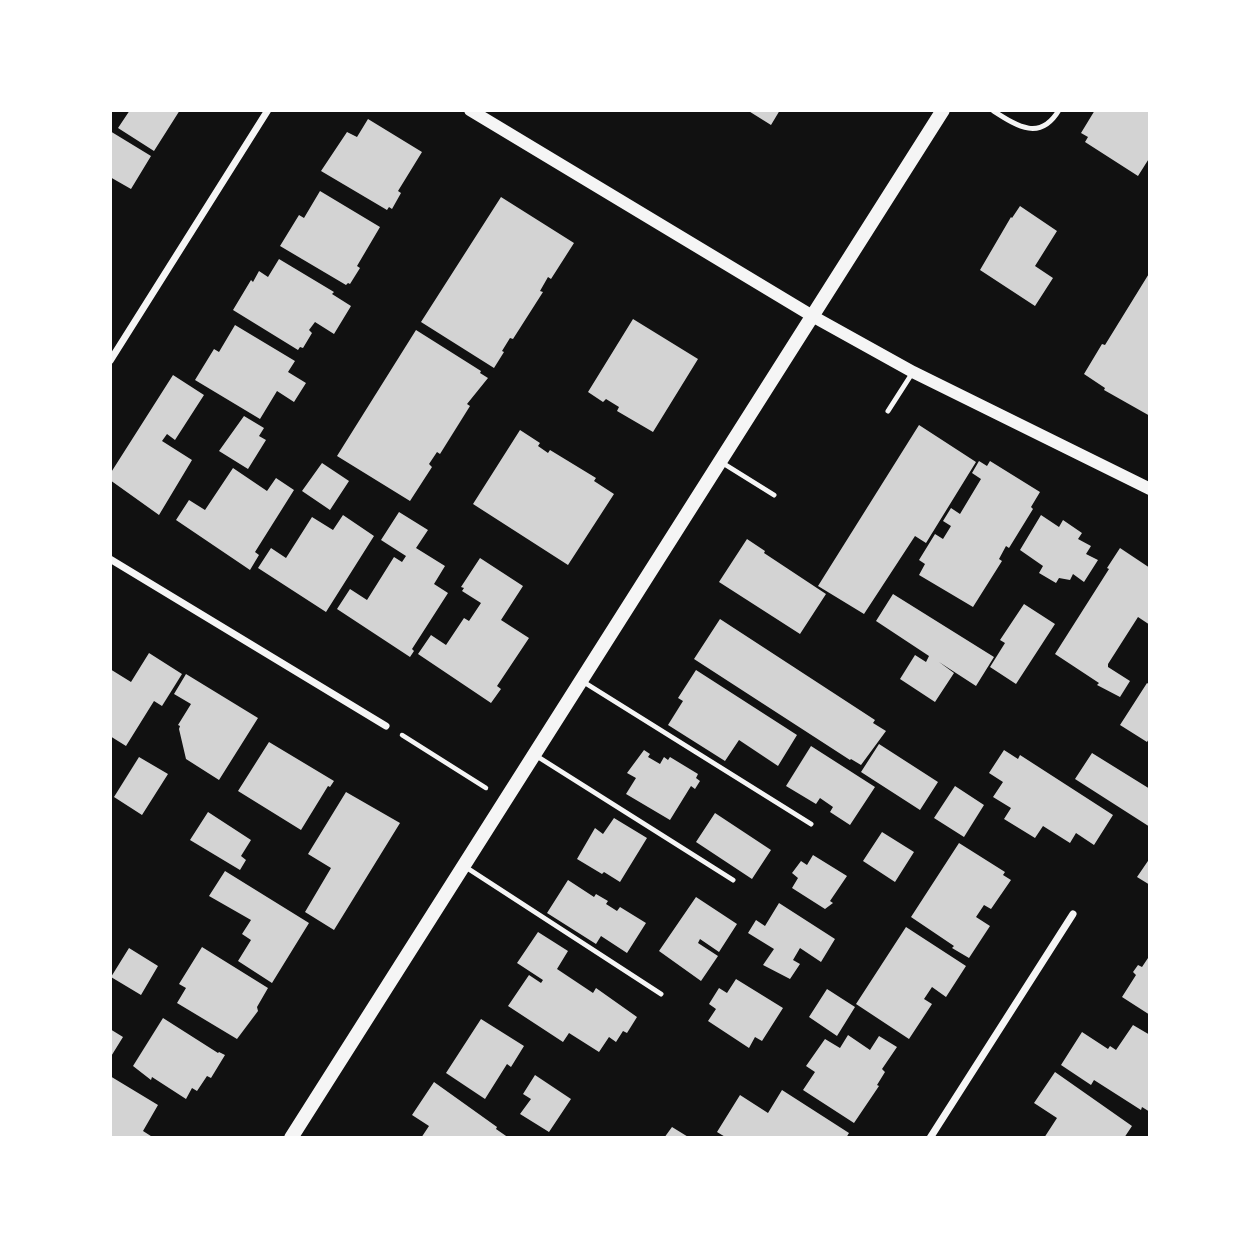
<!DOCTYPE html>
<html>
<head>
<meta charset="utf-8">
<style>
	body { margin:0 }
	#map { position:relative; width:1260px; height:1248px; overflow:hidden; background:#111; font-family:Signika,sans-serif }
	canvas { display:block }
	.frame { position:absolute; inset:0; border:112px solid #fff; pointer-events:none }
</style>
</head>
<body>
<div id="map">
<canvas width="1260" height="1248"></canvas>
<div class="frame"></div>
</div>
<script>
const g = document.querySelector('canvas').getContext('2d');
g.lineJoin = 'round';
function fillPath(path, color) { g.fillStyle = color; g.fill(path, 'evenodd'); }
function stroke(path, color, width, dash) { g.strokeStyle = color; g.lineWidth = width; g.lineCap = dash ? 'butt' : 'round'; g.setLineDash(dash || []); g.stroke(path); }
fillPath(new Path2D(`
	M130,110H180L154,151L118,128Z
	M747,110H780L771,125Z
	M1095,110H1150V157L1138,176L1085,142L1088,137L1081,133Z
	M368,119L422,152L398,191L401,193L392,209L389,207L387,210L321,171L347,132L357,137Z
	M110,131L151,156L131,189L110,177Z
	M320,191L380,227L357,266L360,268L350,284L348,283L346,285L280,246L299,215L304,218Z
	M501,197L574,243L551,279L548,277L540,291L543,292L513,339L510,338L502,351L504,352L494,368L421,322Z
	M1020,206L1057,231L1035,266L1053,278L1035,306L980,270L1011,217L1012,218Z
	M279,259L334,292L332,294L351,306L334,334L315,322L309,330L312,333L303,348L300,347L298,350L233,310L251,280L253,282L259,271L268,277Z
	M1150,272V416L1104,390L1105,388L1084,374L1102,344L1105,345Z
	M633,319L698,359L653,432L617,411L619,407L606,399L603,402L588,392Z
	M235,325L295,361L288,372L306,383L294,402L277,391L260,419L195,380L214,349L219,352Z
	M416,330L481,371L480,373L488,378L467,404L470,406L440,454L437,452L429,464L432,467L410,501L337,456Z
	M173,375L204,395L175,440L167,434L162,441L192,460L159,515L110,480V474Z
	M244,416L264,428L259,436L266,440L248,469L219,451Z
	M919,425L976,462L926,543L915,536L864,614L818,586Z
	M520,430L540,443L538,446L548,453L550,450L596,478L594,481L614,494L568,565L473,504Z
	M979,461L987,466L990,461L1040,492L1031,507L1033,509L1009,548L1006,546L999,559L1002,561L973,607L919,575L925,564L919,560L935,534L943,539L951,526L943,521L951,508L960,514L981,479L972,473Z
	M322,463L349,481L330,510L302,491Z
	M233,468L267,491L276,478L294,490L255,552L259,555L250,570L176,520L189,500L205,510Z
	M399,512L428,530L416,548L445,566L434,584L448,593L412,649L414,651L410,657L337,609L350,589L367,600L394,557L402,562L406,556L381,540Z
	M343,515L374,536L326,612L258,568L271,548L286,558L312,517L333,530Z
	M1041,515L1059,527L1063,520L1082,533L1078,539L1091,546L1086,554L1098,560L1084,582L1073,574L1070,580L1059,578L1056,583L1039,573L1043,566L1020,550Z
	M747,539L765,551L764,553L826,594L800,634L719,582Z
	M1120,548L1150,568V625L1138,617L1108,664V667L1130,681L1120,697L1097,685L1099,683L1055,654L1109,569L1107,568Z
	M480,558L523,586L501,620L529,638L497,686L501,689L491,703L418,654L431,635L446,645L464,618L469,621L481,603L462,591L464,588L461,587Z
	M893,594L994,657L976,686L939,662L954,673L935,702L900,679L915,655L926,662L929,656L876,621Z
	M1024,604L1055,624L1016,684L990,667L1005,643L1000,640Z
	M720,619L875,720L873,723L886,731L861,765L851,759L850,760L694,659Z
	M149,653L182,674L162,706L154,701L126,746L110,736V669L131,682Z
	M696,670L797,735L778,766L739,740L725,761L668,725L683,701L678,698Z
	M186,674L258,718L219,780L186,759L179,729L180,726L178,725L191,704L174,694Z
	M1147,683L1150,685V737L1147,742L1120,725Z
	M269,742L334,781L330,787L328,786L301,830L238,791Z
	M879,744L938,782L920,810L861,772Z
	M811,746L875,787L850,825L830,812L833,807L820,798L816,804L786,786Z
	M644,750L650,754L648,757L660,764L664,757L668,760L670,757L698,774L696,778L700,781L695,789L691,786L670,820L626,794L636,778L627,773Z
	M1004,750L1018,759L1020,755L1113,815L1094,845L1076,833L1070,843L1043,826L1035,838L1004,819L1011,808L993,797L1003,782L989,773Z
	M1092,753L1150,789V827L1075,779Z
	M139,757L168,774L142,815L114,797Z
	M955,786L984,805L964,837L934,818Z
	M346,792L400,823L334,930L305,912L331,868L308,854Z
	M208,812L251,840L241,856L246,860L240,870L190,840Z
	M715,813L771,850L752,879L696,842Z
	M614,818L647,838L620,882L604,872L602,874L577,859L595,828L603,834Z
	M882,832L914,852L895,882L863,861Z
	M959,843L1005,872L1003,875L1011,880L991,909L984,905L976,917L990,926L969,958L952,948L954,946L911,917Z
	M813,855L847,876L830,901L833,903L825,909L792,888L798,878L792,873L801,861L807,865Z
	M1150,858V885L1137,877Z
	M225,871L309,923L272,983L238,961L251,940L242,934L251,920L209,896Z
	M568,880L594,897L596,894L608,901L606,904L617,911L620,907L646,923L627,953L601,936L596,944L547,913Z
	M696,897L737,924L719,952L700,939L698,943L718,956L701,981L659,951Z
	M779,903L835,939L821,962L800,948L793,960L800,964L790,979L763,965L774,949L748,933L756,920L765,926Z
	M906,927L966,966L946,997L932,987L924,999L932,1004L909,1039L856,1004Z
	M538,932L568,951L557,969L593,993L596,988L637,1017L627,1033L623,1031L616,1042L609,1037L599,1052L569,1033L563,1042L508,1006L529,975L541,983L543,980L517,963Z
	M202,947L268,988L257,1007L258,1011L237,1039L177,1003L186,988L179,984Z
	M129,948L158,966L141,995L111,977Z
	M1150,955V1015L1122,997L1136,975L1133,972L1138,965L1142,967Z
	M736,979L783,1008L762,1041L755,1037L749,1048L708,1021L716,1009L709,1004L719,988L727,993Z
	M827,989L855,1007L837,1036L809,1017Z
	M163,1018L218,1053L219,1052L225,1055L211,1078L207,1076L197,1091L192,1088L186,1099L152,1077L151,1080L133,1066Z
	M481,1019L524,1046L511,1067L507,1064L485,1099L446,1073Z
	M1133,1025L1150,1035V1112L1142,1107L1141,1110L1094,1080L1091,1085L1061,1065L1082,1032L1108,1049L1110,1046L1116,1050Z
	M110,1029L123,1037L110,1058Z
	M848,1035L870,1050L879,1036L897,1047L882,1069L885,1072L877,1085L879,1086L854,1123L803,1090L815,1072L806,1066L825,1039L840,1048Z
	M1055,1072L1132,1126L1124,1138H1044L1057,1118L1034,1103Z
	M535,1075L571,1099L549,1132L520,1114L531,1099L523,1094Z
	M110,1076L158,1105L143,1131L154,1138H110Z
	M434,1082L497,1127L496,1129L509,1138H421L429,1126L412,1115Z
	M782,1090L849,1133L846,1138H727L717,1132L740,1095L768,1113Z
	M672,1127L685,1135L690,1138H664Z`), '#d3d3d3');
stroke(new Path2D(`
	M402,735L486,788`), '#f5f5f5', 4.5);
stroke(new Path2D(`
	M992,110C1017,126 1040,142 1059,110
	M888,411L913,372
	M721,462L774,495
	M582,681L811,824
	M535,755L733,880
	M464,866L661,994`), '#f5f5f5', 5);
stroke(new Path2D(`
	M110,361L268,110
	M110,559L386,726
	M930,1138L1073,914`), '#f5f5f5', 7);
stroke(new Path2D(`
	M470,110L814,317L913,372L1150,489`), '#f5f5f5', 12);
stroke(new Path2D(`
	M291,1138L943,110`), '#f5f5f5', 14);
</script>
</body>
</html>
